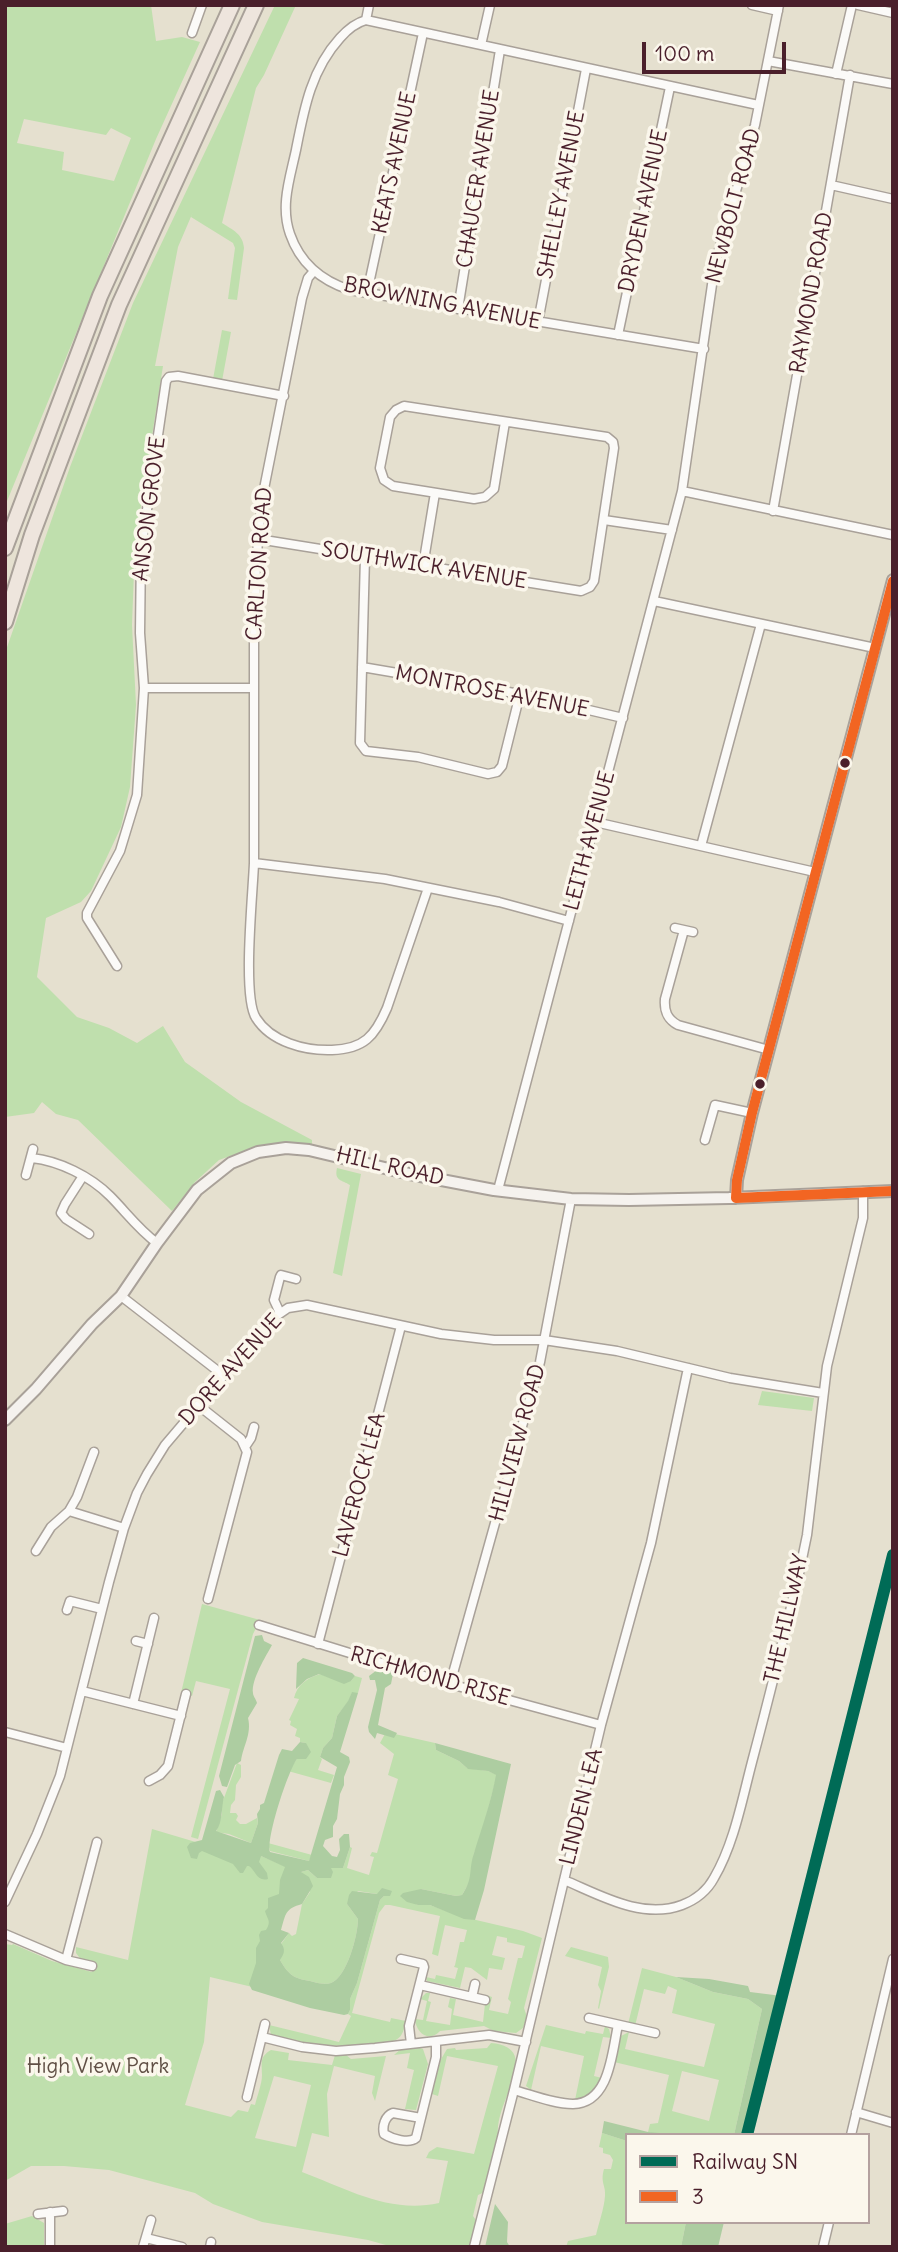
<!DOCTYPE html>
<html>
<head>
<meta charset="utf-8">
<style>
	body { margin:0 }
	#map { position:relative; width:898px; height:2252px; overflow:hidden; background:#e5e0cf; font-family:Delius,sans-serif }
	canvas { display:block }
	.frame { position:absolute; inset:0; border:7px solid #4a1f2b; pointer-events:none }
	.legend { position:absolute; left:625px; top:2133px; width:245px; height:91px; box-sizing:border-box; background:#fbf7ec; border:2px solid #b4a19f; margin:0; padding:9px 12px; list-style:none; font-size:21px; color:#4a1f2b }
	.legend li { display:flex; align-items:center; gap:14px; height:35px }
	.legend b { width:35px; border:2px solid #b4a19f }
	.scale { position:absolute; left:642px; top:42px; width:144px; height:32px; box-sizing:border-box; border:4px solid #4a1f2b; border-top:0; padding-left:9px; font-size:21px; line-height:24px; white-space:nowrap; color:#4a1f2b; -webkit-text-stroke:5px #fbf7ec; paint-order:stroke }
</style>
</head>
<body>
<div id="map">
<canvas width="898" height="2252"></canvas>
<div class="frame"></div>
<ul class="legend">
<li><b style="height:9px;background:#006b56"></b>Railway SN</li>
<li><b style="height:9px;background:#f26522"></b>3</li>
</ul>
<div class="scale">100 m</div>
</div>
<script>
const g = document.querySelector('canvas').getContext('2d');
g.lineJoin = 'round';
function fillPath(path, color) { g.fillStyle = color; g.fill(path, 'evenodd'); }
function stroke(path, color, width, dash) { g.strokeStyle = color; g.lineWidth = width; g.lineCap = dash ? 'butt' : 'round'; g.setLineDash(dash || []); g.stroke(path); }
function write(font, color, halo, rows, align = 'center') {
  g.font = font + ' Delius,sans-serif'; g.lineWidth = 7; g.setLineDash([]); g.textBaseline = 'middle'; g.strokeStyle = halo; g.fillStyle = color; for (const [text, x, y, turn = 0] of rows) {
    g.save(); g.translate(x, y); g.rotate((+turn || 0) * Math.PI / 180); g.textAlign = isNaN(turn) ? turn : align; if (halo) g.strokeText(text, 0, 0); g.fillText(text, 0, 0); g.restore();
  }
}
fillPath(new Path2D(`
	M5,5H151L156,41L182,37L200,42L156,139L5,506ZM24,119L106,135L111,128L131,138L114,181L62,170L64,152L17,143Z
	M275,5H296L264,75L256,88L222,223C233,230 243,234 244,248L237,300L228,299L235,248L233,243L191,217L193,212L178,247L155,366H163L135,544L132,625L136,705L130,787L121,827L91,891L81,902L46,918L37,977L77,1017L109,1028L137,1043L163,1026L185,1062L241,1102L312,1140V1145L293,1143L261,1145L219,1160L195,1182L172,1211L78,1120L56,1114L42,1102L34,1113L5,1117V653L70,467L133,303Z
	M222,330L231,332L222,381L213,379Z
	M337,1168L361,1174L342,1276L333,1273L350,1185C342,1180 334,1181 337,1168Z
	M762,1391L814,1398L812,1411L758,1405Z
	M202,1604L260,1620L253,1634L198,1839L191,1837L230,1689L196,1681L192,1696L181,1693Z
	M320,1674L339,1681H351L355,1676L362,1678L358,1693H352L348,1702L337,1716L332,1738L323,1748L320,1757L322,1759L318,1770L334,1775L331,1783L288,1771L297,1759H300L306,1743L300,1742V1738L295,1736L297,1729L290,1725L291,1721L289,1720L299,1699L294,1698C297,1685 307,1678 320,1674Z
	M386,1732L435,1743L436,1750L459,1761L467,1768L488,1771L497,1775L480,1840L474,1853L470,1881L462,1895L456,1896L421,1889L405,1899L418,1905H430L459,1916L523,1931L542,1938L524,2008L527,2017L523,2028L516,2033L494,2031L484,2026L440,2031C429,2043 416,2033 415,2019L423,2020L427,2001L420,1999L426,1993H430L428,2001L431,2002L426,2021L450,2025L452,2009L448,2007L450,1998L456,1999L453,2015L483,2022L486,1995L492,1997L489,2010L508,2014L511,2002L508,1999L518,1958H522L525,1946L507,1942V1938L497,1936L492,1955L505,1958L502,1970L489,1968L487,1980L471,1968L465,1967L460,1988L427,1981L426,1977L435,1979L436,1975L455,1979L458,1968L454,1967L455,1965L460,1942H464L467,1930L445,1925L438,1956L432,1954L440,1916L390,1905H385L379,1913L352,2013L390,2022L391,2018L406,2021C404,2029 403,2036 396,2040C390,2043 380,2043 374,2044C341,2048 311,2045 279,2038L271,2035L269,2025L339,2042L351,2016L348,2014L350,2010V1999L357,1983L380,1900L384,1896H390L358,1891L347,1904L358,1919C358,1935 347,1977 331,1983C324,1985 317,1983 310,1981C294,1979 288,1974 280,1960L281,1944L289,1933L292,1936L296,1934L302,1904L310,1892L301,1872L308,1870L317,1878H331L330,1868H343L350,1847L352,1848L347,1868L369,1875L374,1857L370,1856L372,1852L377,1853L398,1779L388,1775L394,1754L380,1743Z
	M237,1763L241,1765V1777L236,1785L235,1800L231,1805L230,1813H236L238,1816L236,1820L240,1824H246L257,1818L258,1823L251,1843L229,1834L216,1832L222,1814L221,1806Z
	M152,1829L199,1843L261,1856L294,1870L261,1989L210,1977L204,2042L185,2105L231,2117L238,2110L248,2112L251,2104L255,2105C257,2096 262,2084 262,2075C262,2063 259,2057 271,2050L289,2053L288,2060L332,2065L335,2055L345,2054L351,2059L386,2056L375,2101L372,2093L375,2076L334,2066L327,2094L329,2137L312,2133L302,2172C347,2189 390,2214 439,2203L448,2161L426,2158L429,2152L437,2147L474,2154L498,2066L447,2056L438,2096L432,2094L440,2061L447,2049L455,2048L456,2050L487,2048L491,2043C547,2048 490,2106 499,2138L485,2192L478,2195L473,2216L478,2223L472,2247H393L368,2240L262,2222L213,2204L195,2193L109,2170L64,2166H31L5,2181V1944L12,1945L13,1944L52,1961L92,1972L94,1964L82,1961L76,1953V1947L128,1960ZM274,2076L311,2085L296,2147L255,2138Z
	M268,1843L312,1855L309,1861L270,1851Z
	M571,1947L608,1957L609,1967L599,2009L598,2008L601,1991L598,1985L602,1967L565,1956Z
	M642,1968L676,1977L713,1992L748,1999L762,2009L734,2135H658L648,2132L650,2124L658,2123L669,2075L614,2062L621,2036L629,2032L625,2049L704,2067L715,2024L672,2013L677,1990L668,1986L665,1994L644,1989L635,2026L628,2024ZM682,2071L719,2080L709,2121L672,2111Z
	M546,2025L585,2034L586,2031L603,2034L605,2026L609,2029L611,2038L603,2037L594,2076L602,2078L591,2094L575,2100L584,2056L541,2046L531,2090L526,2086Z
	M417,2047L423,2049L428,2064L416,2110L405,2109L414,2070L407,2068L410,2053L394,2055L402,2048Z
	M602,2133L627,2141V2222H686L681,2247H566L568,2241L596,2235C599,2222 604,2209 605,2196C606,2185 600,2183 604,2169H611L613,2160L610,2155L603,2153V2148L599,2147Z
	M32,2216L44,2223V2247H5V2224Z`), '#bfdfad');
fillPath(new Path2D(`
	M262,1635L264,1641L272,1645C266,1656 251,1680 253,1693C253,1696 256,1699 257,1703L248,1718C252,1734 243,1746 241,1761L235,1765L227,1787L222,1786L219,1776L255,1636Z
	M303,1658L352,1673L355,1676L351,1681L344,1684L319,1674L307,1679L296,1689L297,1663Z
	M385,1669L393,1674L391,1684L385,1688L378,1725L397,1733L394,1738L377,1733L375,1739L369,1732L368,1727L377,1690L375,1680H370L369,1676L377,1670Z
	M352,1692L358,1693L340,1752L349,1757L350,1762L344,1777V1785L340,1794L337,1819L333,1826V1837L325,1840L323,1846L332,1856L337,1857L340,1850L339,1839L344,1834H349L350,1847L343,1868H331L333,1872L331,1878H317L308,1870L301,1872L309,1877L313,1886L302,1904C285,1909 286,1913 281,1930L289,1933L281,1943C286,1950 284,1954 280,1960C288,1974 294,1979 310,1981C317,1983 324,1985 331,1983C347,1977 358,1935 358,1919L347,1904L349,1895L352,1891L377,1894L382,1888L392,1891L390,1896H384L380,1900L357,1983L350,1999V2010L348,2014L344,2015L310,2008L252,1990L249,1984L256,1963V1948L260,1941L259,1935L261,1931L266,1930C272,1921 267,1919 265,1911L268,1908V1898L279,1894L280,1880L285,1867L261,1856L259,1862L267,1873L268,1879C257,1882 256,1871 249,1866H247L243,1873H240L233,1864L202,1851L199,1853L197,1859L191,1858L187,1847L190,1843L202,1840L216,1791L220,1790L224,1797C221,1808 223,1822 216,1831L251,1843L258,1823L257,1814L260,1809V1805L264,1803L279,1755L282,1749L292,1751L300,1742L306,1743L311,1752L306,1759H297C288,1771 266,1838 270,1852L309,1861L337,1767L320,1757L323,1748L332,1738L337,1716L348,1701Z
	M435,1743L511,1764L484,1890L475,1920L464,1919L430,1905H418L407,1902L400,1896L403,1893L421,1889L456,1896L462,1895C474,1877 468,1871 474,1853C482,1827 491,1802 496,1775L488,1771L468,1769L459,1761L436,1750Z
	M676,1977L709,1979L748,1986L750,1992L782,1996L746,2135H734L762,2009L748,1999L713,1992Z
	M604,2121L648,2132L682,2135H627V2141L602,2133Z
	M495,2204L508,2222L507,2242L510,2247H485Z
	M686,2222H724L718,2247H681Z`), '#adcda1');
const street = new Path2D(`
	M752,5L778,11
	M858,5L893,13
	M366,20L369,5
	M192,33L202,5
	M481,45L490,5
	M768,61L893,84
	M836,74L852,5
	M831,185L893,199
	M367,293L423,33
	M458,309L500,50
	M538,322L586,69
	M618,335L670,87
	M704,349L350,290C322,281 300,263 290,234C280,206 290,178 296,150C304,109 311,70 340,38C348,29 355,23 366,20L758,105
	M682,491L893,535
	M773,511L850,75
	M604,520L672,530
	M258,539L581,591L590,587L594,581L614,448L613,442L607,437L404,406L396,410L390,417L380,468L384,480L393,486L474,499L485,497L494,489L505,422
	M365,557L360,743L366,751L418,757L488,774L497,772L502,766L520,694
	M423,566L435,493
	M654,601L875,648
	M362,667L520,694L623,718
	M144,688H253
	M595,822L815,872
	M701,846L761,624
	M254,863V636L256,564L262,499L302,298L308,278L314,271
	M428,888L387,1008C375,1036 364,1049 332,1050C305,1051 271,1042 256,1018C242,997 253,892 254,863L385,879L499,902L569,921
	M675,928L693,932
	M684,930L665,999C664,1011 667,1019 678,1025L769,1050
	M117,966L87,918V913L120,851L137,795L144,688L140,633L141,550L166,381L169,377L178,376L284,396
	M705,1140L715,1105L752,1113
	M32,1158C59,1161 90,1176 110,1196C126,1212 138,1229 157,1243
	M26,1175L33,1149
	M83,1176L65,1204L61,1213L66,1219L89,1234
	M498,1190L682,491L715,264L755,125L779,5
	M121,1296L223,1375
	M280,1313L274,1300L280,1277L281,1275L296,1279
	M198,1405L241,1439L247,1452L208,1599
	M245,1447L251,1438L254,1427
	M69,1511L124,1528
	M36,1551L51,1527L69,1511L77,1497L94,1452
	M67,1610L70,1601L102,1609
	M259,1625L450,1684L601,1725
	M136,1641L148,1644
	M318,1644L401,1326
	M450,1684L540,1362L571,1199
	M82,1691L181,1716
	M133,1704L154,1618
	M5,1732L67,1748
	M149,1781L160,1775L168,1766L186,1694
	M564,1880C600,1895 642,1920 682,1905C695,1900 707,1891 714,1878C734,1844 742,1800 752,1762C769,1698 785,1633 800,1569L807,1535L827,1366L863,1218V1191
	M5,1902L37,1834L60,1776L109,1582L124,1528L137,1493L147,1474L165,1445L272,1319L288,1308L307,1305L441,1334L494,1340H544L617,1351L730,1378L823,1393
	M5,1934L66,1960L92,1966
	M401,1959L423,1964L424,1967L409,2026L411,2044
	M66,1960L97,1842
	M420,1985L485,2000
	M472,1997L475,1984
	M589,2018L655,2033
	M262,2037L302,2047L336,2051L375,2048L489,2035L526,2042
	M514,2090C532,2095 554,2104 573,2104C610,2103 612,2052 618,2025
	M247,2097L265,2024
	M856,2112L893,2123
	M421,2118L393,2113C385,2116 382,2126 384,2134C392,2139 409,2144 416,2138L436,2057V2041
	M851,2135L893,1959
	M38,2214L63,2211
	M146,2238L182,2247
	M50,2247V2212
	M143,2247L151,2220
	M210,2247L211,2242
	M474,2247L514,2090L601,1725L651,1543L688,1368
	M823,2247L829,2222`);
const secondary = new Path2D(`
	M736,1198L737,1180L752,1113L893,580
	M5,1420L36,1389L92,1324L121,1296L157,1243L197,1190L231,1163L258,1152L286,1148L309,1150L410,1174L494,1190L571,1199L629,1200L729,1198L893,1191`);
const highway = new Path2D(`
	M5,548L100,296L232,5
	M5,622L32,535L119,305L256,5`);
stroke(street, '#a9a199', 11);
stroke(secondary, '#a9a199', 14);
stroke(highway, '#a9a199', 18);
stroke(street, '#fbfaf8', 8);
stroke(secondary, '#f5f2ee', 10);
stroke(highway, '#eee5dd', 14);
stroke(new Path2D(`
	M893,581L752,1113L737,1180L736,1198L893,1191`), '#f26522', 10);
stroke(new Path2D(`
	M747,2135L893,1555`), '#006b56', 12);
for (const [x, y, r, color] of [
	[845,763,6,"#4a1f2b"],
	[760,1084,6,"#4a1f2b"]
]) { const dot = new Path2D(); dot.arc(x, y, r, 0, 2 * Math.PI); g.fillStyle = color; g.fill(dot); stroke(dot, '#fbf7ec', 2.5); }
write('21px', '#4a1f2b', '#fbf7ec', [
	["KEATS AVENUE",395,163,-78],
	["CHAUCER AVENUE",479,179,-81],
	["SHELLEY AVENUE",562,195,-79],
	["NEWBOLT ROAD",734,206,-75],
	["DRYDEN AVENUE",644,211,-78],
	["RAYMOND ROAD",812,293,-80],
	["BROWNING AVENUE",442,304,11],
	["ANSON GROVE",150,509,-83],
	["CARLTON ROAD",260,564,-86],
	["SOUTHWICK AVENUE",424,566,9],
	["MONTROSE AVENUE",492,692,11],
	["LEITH AVENUE",590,841,-75],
	["HILL ROAD",390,1167,13],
	["DORE AVENUE",231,1370,-48],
	["HILLVIEW ROAD",518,1443,-75],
	["LAVEROCK LEA",360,1485,-75],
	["THE HILLWAY",787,1619,-77],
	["RICHMOND RISE",430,1677,16],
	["LINDEN LEA",582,1807,-76]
]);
write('21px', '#604f45', '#fbf7ec', [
	["High View Park",98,2067]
]);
</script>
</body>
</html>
